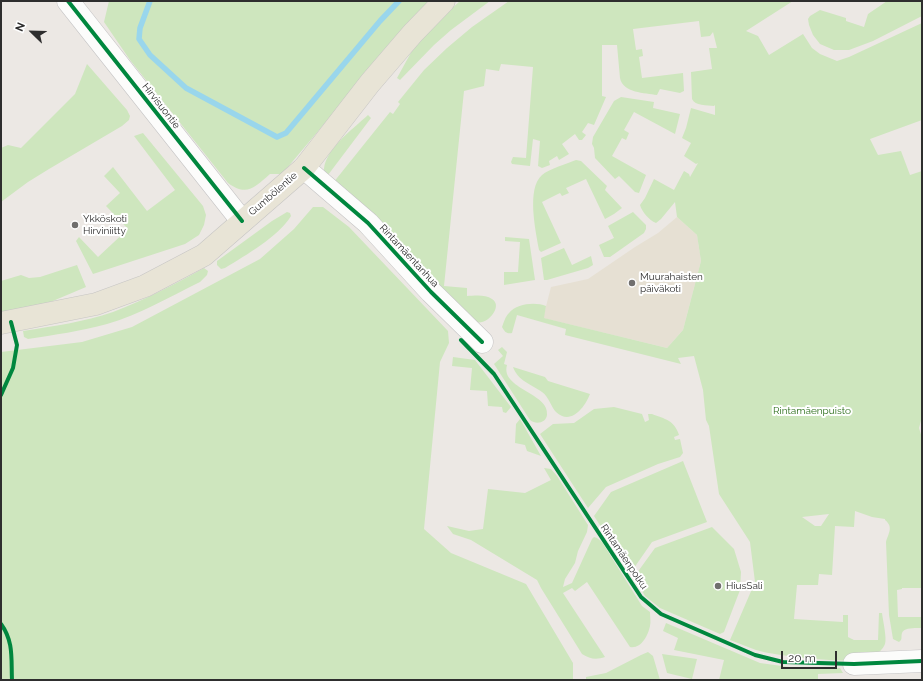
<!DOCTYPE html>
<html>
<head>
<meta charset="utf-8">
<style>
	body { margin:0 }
	#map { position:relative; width:923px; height:681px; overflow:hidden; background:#ece8e4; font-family:Raleway,sans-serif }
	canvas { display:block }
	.frame { position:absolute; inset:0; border:2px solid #2e2e2e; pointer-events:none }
	.north { position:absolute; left:12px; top:12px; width:40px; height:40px; -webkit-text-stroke:3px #fff; paint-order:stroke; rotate:293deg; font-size:11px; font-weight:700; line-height:16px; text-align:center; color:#2e2e2e }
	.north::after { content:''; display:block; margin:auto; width:14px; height:18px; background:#2e2e2e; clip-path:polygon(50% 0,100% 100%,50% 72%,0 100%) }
	.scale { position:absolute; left:781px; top:651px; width:56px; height:18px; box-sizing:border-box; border:2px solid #2e2e2e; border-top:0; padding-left:5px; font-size:12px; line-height:14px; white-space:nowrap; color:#2e2e2e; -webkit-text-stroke:3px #fff; paint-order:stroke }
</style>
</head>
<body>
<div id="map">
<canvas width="923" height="681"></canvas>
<div class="frame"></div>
<div class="north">N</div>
<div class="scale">20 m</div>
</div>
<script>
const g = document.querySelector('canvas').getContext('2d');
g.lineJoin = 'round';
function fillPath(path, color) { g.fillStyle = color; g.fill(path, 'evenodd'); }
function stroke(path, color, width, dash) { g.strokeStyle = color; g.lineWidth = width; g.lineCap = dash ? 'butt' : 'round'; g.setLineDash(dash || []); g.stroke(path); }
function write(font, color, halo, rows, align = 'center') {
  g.font = font + ' Raleway,sans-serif'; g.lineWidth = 4; g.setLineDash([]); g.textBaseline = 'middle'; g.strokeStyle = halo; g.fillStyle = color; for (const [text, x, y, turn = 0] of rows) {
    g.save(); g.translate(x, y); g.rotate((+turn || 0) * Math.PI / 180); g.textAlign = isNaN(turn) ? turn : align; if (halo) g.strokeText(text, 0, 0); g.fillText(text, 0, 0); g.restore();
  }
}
fillPath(new Path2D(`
	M677,217L697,235L701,261L683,330L667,348L543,318L551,287L588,279L635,247L658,233Z`), '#e6e0d3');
fillPath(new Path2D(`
	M109,1H433L352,91L282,174H270C255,187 247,197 228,183L130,60L104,22Z
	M460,1H490L451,30L434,45L400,80L397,78L419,38Z
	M509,1H793L746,31L758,36L769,55L803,34L812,48L820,54L837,61L849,57L922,23V120L870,139L878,155L901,151L910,175L922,171V417L919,428L922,438V580L921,588H902V589L897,590L898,617H922V628C917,628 904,627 902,633C901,636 902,638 901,640L899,642L893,639L889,615L886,542C888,534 894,527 885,520V519L872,517L855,511L854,527L835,526L832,575L819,574L818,585H797L794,619L843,622V615H848V637L854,640H878L879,613H882C883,621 887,638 885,644C883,649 877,655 872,658C855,665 775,656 756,650C747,647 739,643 730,640L755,582L750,542L719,494L709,426L706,420L703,390L694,356L678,358L681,364L565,335L566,329L517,315L512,333C506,334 505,332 502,327C504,322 505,317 509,313C517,303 536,302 546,306L544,318L667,348L683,330L701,261L697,235L677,217L675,202L661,219L656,223C649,220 642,212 640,205L645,198L654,179L674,190L684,171L689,174L690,177L698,163L696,164L684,156L691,143L682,138L686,128L691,108L715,115V105L714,106C707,105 695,106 692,99L691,72L712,69L709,48H717L713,32L710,36L701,37L699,21L633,29L636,50L642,49L643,56L639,57L642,78L683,73L684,91L680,93L660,89L657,95C645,93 623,93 620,78L617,45H602V96L606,97L594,125L588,123L582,132L586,135L582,140H579L575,134L562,144L569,154L559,160L557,156L549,161L550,165L542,168L538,166L540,141L533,139L530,166L512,164L511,162L513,157L526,158L533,67L501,64L499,71L486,69L484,86L464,91L444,286L467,288V296C474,296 485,294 492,299C502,305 491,320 482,322C479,323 476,322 473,321L333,183L390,112L393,114L400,104L398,102L424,70L447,48L472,27ZM829,514L821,526H815L802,517Z
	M887,1H922V16L873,41L849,50H834L820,44L813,35L809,25L808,19L810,16L820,10L846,18V21L864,27L868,14Z
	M87,64L127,110L130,116L129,120L122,126L49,169L28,182L1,202V148L8,145L21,148L75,94Z
	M621,97L654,102L653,108L680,114L675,134L634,112L624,130L629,133L626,140L622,138L612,156L646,175L639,193L635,192L619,176L615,179L595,158L594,148L592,144L593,137L614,101Z
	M368,115L371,118L328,175H326L324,173C322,151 353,129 368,115Z
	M143,133L203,206L206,215L204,225L199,235L185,244L93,274L76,241L79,237L98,257L128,229L106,206L120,193L104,176L113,167L147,211L175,190L134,136Z
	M576,160L581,161L607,186L605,190L622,208L614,214L605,219L586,179L566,188L569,193L562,196L560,193L542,202L561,243L541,252L539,250C536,232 526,189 542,175C549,169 566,164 576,160Z
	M313,207H323L349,227L448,331L449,343L440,362L424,529L451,553L526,584L573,663V680H1V352L82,342L132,327L260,259L294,229Z
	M287,212L290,213L291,216C278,237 246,255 225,268L221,269L217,265V261L272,221Z
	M633,212L646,225V229L644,233L610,257H604L599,245L614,238L608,226Z
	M505,237L529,239L535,280L504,285V272H518L520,242L505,241Z
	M564,248L572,265L591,256L593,265L588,268L547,280H544L541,258Z
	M77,265L86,287L41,306L1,313V281L21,275L29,278L40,277Z
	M204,268L208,271L207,275L200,282C169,297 139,315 107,324C81,331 54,335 28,339L24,337L23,331C54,326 84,322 113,312C145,300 175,284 204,268Z
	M502,347L507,352L504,364L507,365C500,389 550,393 547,415C546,423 536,425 530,420L494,364L503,356L498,350Z
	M453,357L475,360L511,407L506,413L503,412L502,407L488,406L487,391L470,390L472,368L452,366Z
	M513,367L545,377L548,381L590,394C585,407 571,426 556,412C551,407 549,397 542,392C531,384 518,381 513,367Z
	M614,407L642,414L645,422L649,420L648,414H652C665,419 674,420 679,435L674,437L675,440L680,439L683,453L680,457L658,464L606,487L588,508L540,434L553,424L574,423L594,409Z
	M520,419L541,456L527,451L525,445L515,443L516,424Z
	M683,461L707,522L652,542L634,568L627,567L594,516L611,492Z
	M544,468L551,469L557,476L588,525L587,532L578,551L575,563L565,579L563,587L572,583L592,539L594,537L597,538L602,542L642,606L650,612C650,617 651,622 650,626C648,636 641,649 630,647L587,582L575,591L572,588L563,593L605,657C596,660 590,659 582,654L541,588L537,580L471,540L453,534L447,526L469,531L483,529L488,489L525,493L551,480Z
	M712,527L734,549L741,572L740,590L724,632L720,634L660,608L645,596L634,577L655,548Z
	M666,623L760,663L789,667L840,668L843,673L818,674V680H719L724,660L674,650L678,638L663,631Z
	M648,652L653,656L660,680H586V677L606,673L641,655Z
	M662,654L697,659L692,679L667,673Z`), '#cee6be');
stroke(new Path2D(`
	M150,1L140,28L139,39L150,55L186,88L277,137L286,133L380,21L399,1`), '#99d6ec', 5.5);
const minor = new Path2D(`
	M68,1L242,221
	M304,168L368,223L431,292L482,342
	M854,664L922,661`);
const major = new Path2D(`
	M1,323L96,304L145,286L204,255L304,168L370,83L413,33L444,1`);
stroke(minor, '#c5c4c5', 23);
stroke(major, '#c6c5c4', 23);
stroke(minor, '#fcfcfb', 22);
stroke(major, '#e8e4d6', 22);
stroke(new Path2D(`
	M68,1L242,221
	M304,168L368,223L431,292L482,342
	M461,340L494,374L641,597L661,614L755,655L783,662L854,664L922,661
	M1,395L13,368L17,345L11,322
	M1,624C14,642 11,659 12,680`), '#00873e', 4);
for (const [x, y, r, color] of [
	[75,225,4,"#706f6e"],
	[632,283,4,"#706f6e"],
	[718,586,4,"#706f6e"]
]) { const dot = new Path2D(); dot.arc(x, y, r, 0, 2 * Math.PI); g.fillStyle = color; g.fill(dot); stroke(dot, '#fff', 1.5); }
write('10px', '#2e2e2e', '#fff', [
	["Hirvisuontie",161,106,52],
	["Gumbölentie",273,194,-41],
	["Rintamäentanhua",409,256,47],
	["Rintamäenpolku",624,557,56]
]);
write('10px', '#2e2e2e', '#fff', [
	["Ykköskoti",83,219],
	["Hirviniitty",83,231],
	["Muurahaisten",640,277],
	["päiväkoti",640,289],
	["HiusSali",726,586]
], 'left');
write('10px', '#2c6e1b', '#fff', [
	["Rintamäenpuisto",812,411]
]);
</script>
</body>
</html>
